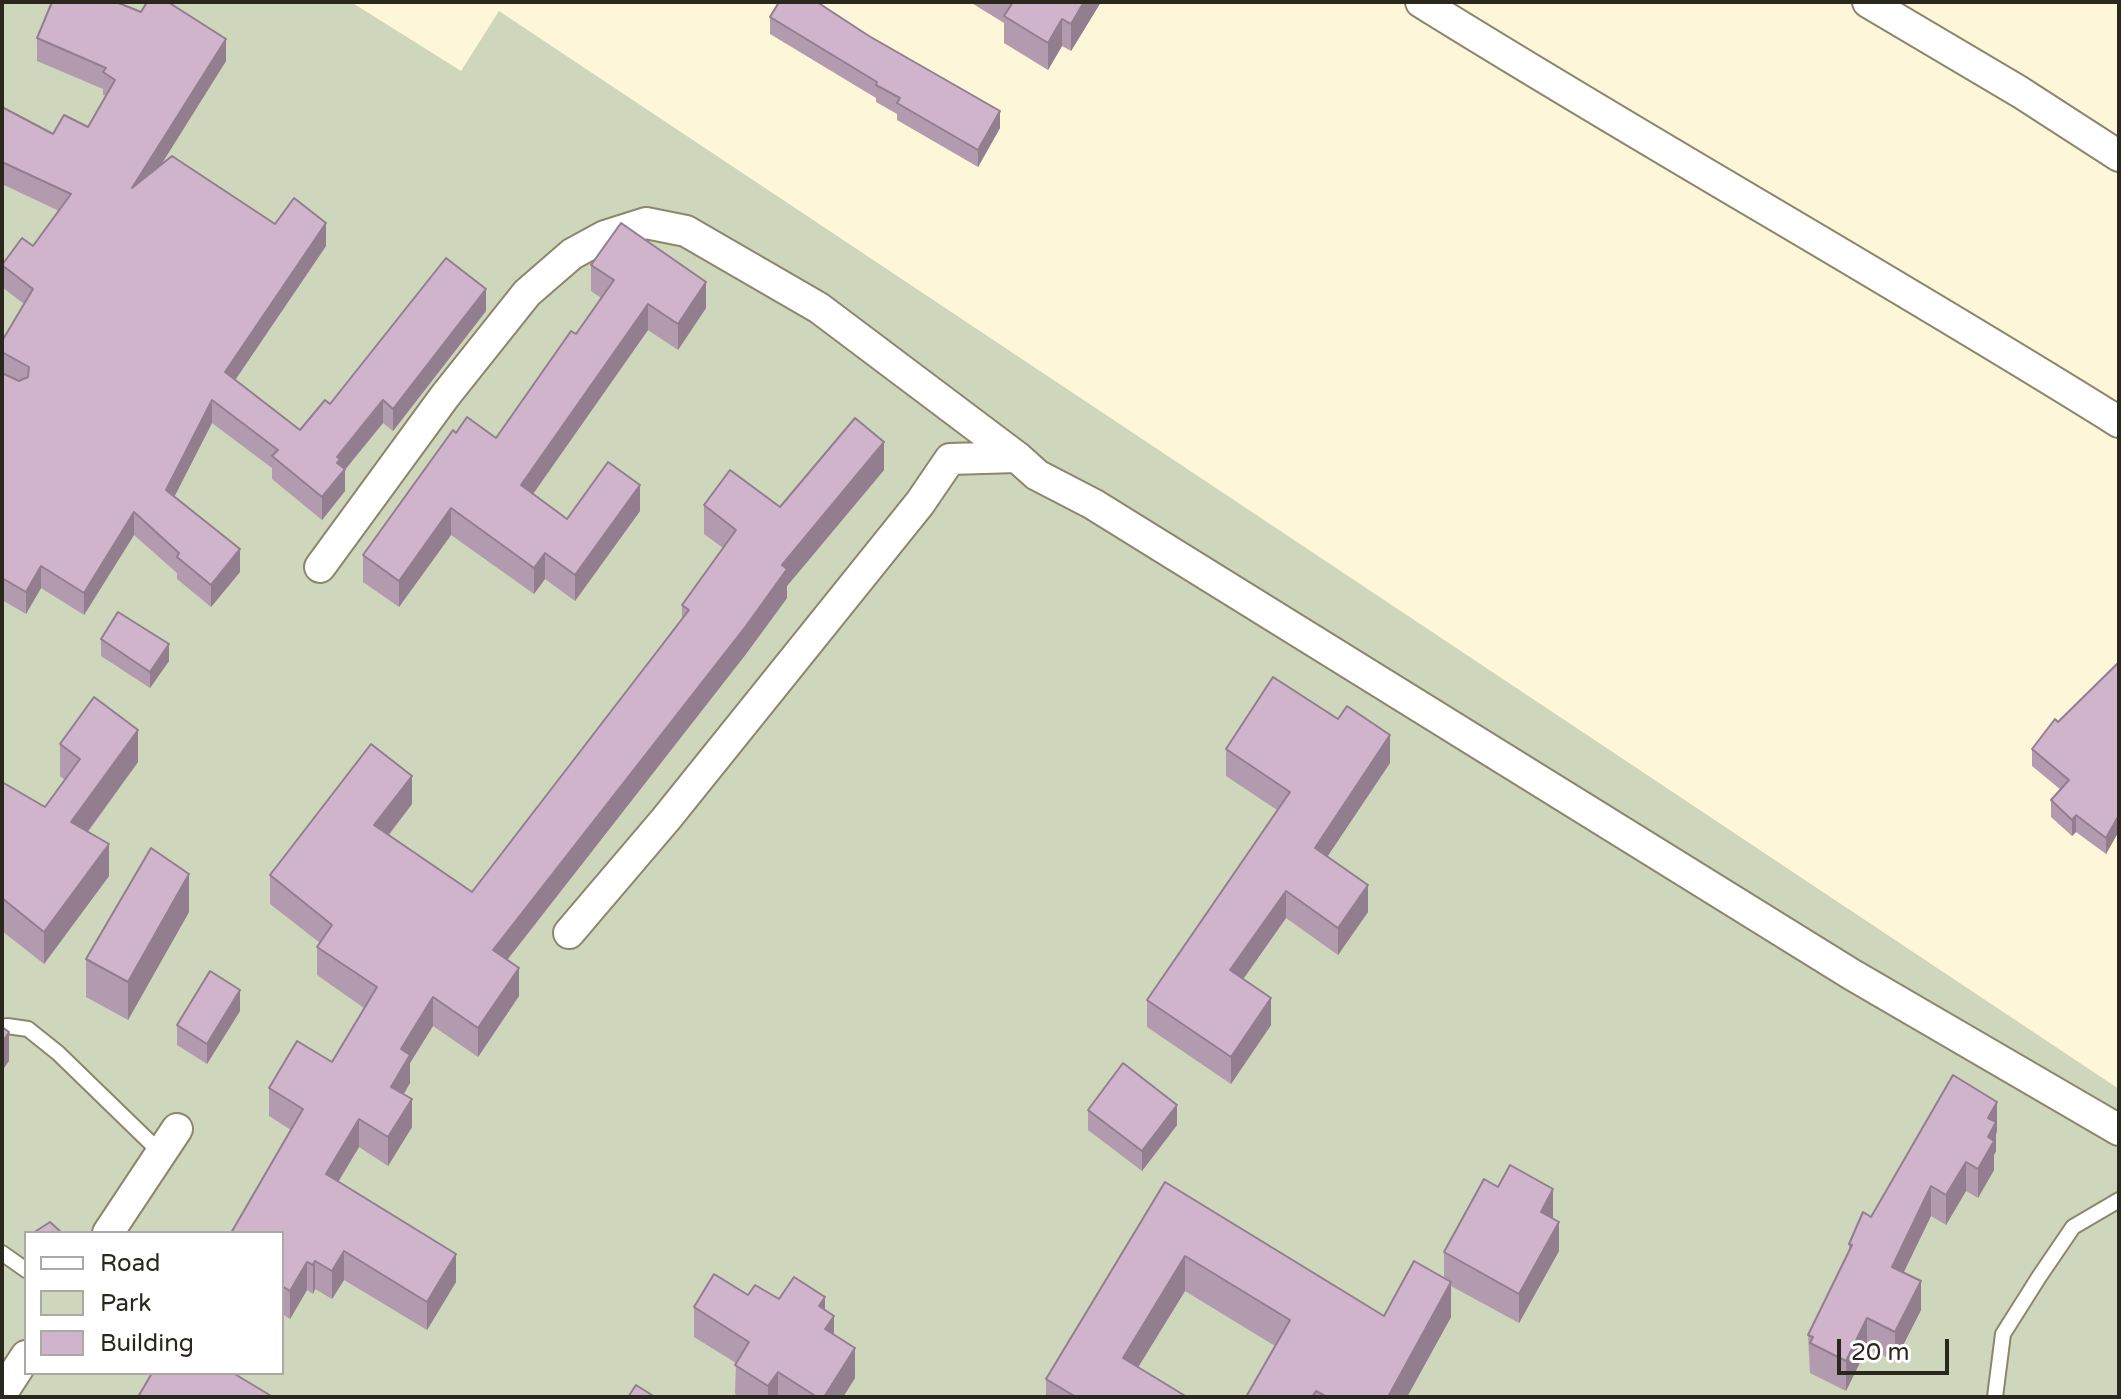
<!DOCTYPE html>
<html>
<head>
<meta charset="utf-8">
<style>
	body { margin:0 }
	#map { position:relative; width:2121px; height:1399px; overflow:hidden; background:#fef6d9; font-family:"Varela Round",sans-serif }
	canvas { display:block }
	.frame { position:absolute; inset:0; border:4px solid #2a271c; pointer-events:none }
	.legend { position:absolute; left:24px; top:1231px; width:260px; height:144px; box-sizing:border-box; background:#fff; border:2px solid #aaa9a4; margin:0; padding:10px 14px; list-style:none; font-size:24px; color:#2a271c }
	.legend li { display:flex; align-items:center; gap:16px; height:40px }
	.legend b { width:40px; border:2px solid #aaa9a4 }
	.scale { position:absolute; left:1837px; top:1339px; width:112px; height:36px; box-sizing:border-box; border:4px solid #2a271c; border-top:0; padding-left:10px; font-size:24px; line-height:28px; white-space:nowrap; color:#2a271c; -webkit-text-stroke:6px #fff; paint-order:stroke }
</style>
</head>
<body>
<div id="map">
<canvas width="2121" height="1399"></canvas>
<div class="frame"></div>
<ul class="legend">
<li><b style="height:10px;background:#fff"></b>Road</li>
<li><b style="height:22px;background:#ced6bb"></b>Park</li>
<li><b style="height:22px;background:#d0b4cc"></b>Building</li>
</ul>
<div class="scale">20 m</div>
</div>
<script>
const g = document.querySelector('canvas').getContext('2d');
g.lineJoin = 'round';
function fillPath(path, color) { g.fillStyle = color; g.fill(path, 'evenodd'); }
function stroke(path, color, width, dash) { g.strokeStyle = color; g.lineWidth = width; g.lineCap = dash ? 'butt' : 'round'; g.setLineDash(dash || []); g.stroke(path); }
fillPath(new Path2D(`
	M2,2H351L461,71L499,11L2119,1089V1397H2ZM26,1233H282V1373H26Z`), '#ced6bb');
const lane = new Path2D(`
	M7,1026L28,1029L58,1053L161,1153
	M2,1253L26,1270
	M1995,1397L2003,1334L2039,1277L2073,1227L2119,1200`);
const street = new Path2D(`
	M1421,2C1652,146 1889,278 2119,422
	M1868,2L2020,92L2119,156
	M320,567L445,396L527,293L572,254L605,236L646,223L686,231L819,308L1017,457
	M569,933L666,819L920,503L950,459L1017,457L1037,475L1093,504L1851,974L2119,1130
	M108,1233L177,1129
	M2,1393L26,1356`);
stroke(lane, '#8d866b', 18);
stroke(street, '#8d866b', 34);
stroke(lane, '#fff', 14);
stroke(street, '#fff', 30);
fillPath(new Path2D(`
	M970,2H1101L1071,51L1062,46L1048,70L1004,43V23Z
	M770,17L1000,128L978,167L897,120V114L876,102V98L770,34Z
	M37,38L226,61L161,165L275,224L326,246L235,380L300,430L330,404L486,311L393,431L383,423L345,469V491L322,520L272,479V468L212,423L174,497L240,572L211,607L177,579V573L134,535L84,615L41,588L26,614L2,600V341L24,304L2,287V265L33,246L59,211L2,184V107L53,134L88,127L106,96L103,95V89L37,61Z
	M591,265L706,308L678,350L648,330L533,494L567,519L640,511L575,601L545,579L534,594L451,535L399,607L363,582V555L456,433L496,438L576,334L601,298L591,291Z
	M884,470L787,586V598L746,654L507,960L519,996L478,1057L433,1026L410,1063V1083L404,1094L412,1127L388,1166L359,1147L338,1182L456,1282L427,1330L344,1280L332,1299L315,1289L313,1294L307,1290L290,1319L282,1314V1233L291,1130L269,1116V1088L332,1062L364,1008L317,975V947L320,943L270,904V875L412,804L389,835L472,892L682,618V605L723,548L704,534V505L780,507Z
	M101,639L169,661L150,688L101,656Z
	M2119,662V831L2106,854L2076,832L2072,836L2051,817V800L2061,790L2032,766V749Z
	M60,744L138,762L88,832L109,876L44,964L2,931V782L45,807L65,780L60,776Z
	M1226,749L1390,763L1327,857L1368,912L1338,955L1286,918L1243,979L1271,1025L1231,1084L1147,1027V1000L1277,810L1226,776Z
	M189,912L128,1020L86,997V959Z
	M240,1011L207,1064L177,1045V1025Z
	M1088,1110L1177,1125L1142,1171L1088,1130Z
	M1997,1131L1996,1134V1151L1994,1155V1170L1978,1198L1966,1191L1946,1225L1931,1216L1904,1272L1921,1310L1895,1361L1867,1348L1846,1391L1810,1373L1808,1335L1849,1253V1244L1871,1217Z
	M1165,1182L1384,1316L1444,1278V1252L1553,1219L1559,1251L1519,1323L1451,1286V1317L1407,1397H1246L1275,1346L1185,1291L1138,1367L1187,1397H1046V1379Z
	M748,1295L779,1299L825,1310L834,1335L855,1378L843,1397H739L735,1394L736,1363L694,1337V1307Z`), '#b39baf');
fillPath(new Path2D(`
	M1084,2H1101L1071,51V24Z
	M1062,19V46L1048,70V43Z
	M226,39V61L132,211V188Z
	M1000,111V128L978,167V150Z
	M326,223V246L225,395V372Z
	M706,282V308L678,350V324Z
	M486,289V311L393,431V409Z
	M648,304V330L521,511V485Z
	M212,400V423L166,513V490Z
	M383,400V423L340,476L345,469V491L322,520V497L337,457Z
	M884,442V470L787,586V598L746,654L493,978V950L782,565Z
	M640,485V511L575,601V575Z
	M451,508V535L399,607V581Z
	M134,512V535L84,615V593Z
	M240,549V572L211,607V585Z
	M545,553V579L534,594V568Z
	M41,566V588L26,614V592Z
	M169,644V661L150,688V672Z
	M138,730V762L71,854V822Z
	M1390,735V763L1315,875V848Z
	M412,776V804L374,853V825Z
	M2076,815V832L2072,836V820Z
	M2119,815V831L2106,854V838Z
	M109,844V876L44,964V932Z
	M189,874V912L128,1020V982Z
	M1368,885V912L1338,955V928Z
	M1286,891V918L1230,998V970Z
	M519,968V996L478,1057V1028Z
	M240,990V1011L207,1064V1044Z
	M433,997V1026L410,1063V1083L391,1115V1087L401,1049Z
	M1271,998V1025L1231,1084V1057Z
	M9,1032V1061L2,1071V1043Z
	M412,1099V1127L388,1166V1137Z
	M1997,1102V1131L1996,1134V1151L1994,1155V1170L1978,1198V1169L1988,1118Z
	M1177,1105V1125L1142,1171V1151Z
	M359,1119V1147L326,1202V1174Z
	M1966,1162V1191L1946,1225V1195Z
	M1931,1186V1216L1892,1296V1267Z
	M1553,1189V1218L1541,1212Z
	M1559,1222V1251L1519,1323V1294Z
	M344,1251V1280L332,1299V1271Z
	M456,1254V1282L427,1330V1302Z
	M1185,1256V1291L1123,1392V1358Z
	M315,1261V1289L313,1294V1265Z
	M307,1262V1290L290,1319V1291Z
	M1921,1281V1310L1895,1361V1332Z
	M1451,1282V1317L1407,1397H1388Z
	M825,1297V1326L819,1306Z
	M834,1316V1345L825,1329Z
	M1867,1318V1348L1846,1391V1361Z
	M855,1348V1378L843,1397H824Z
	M778,1372V1397H768V1386Z`), '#927e8f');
const building = new Path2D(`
	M52,2H116L141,12L147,2H168L226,39L132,188L172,156L275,224L294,198L326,223L225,372L300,430L325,400L330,404L446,258L486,289L393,409L383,400L337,457L340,459L337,463L345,469L322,497L272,456L278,450L212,400L166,490L240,549L211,585L177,557L179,553L134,512L84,593L41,566L26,592L2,578V373L19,381L28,377L29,367L2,352V341L33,289L2,265L22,238L33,246L71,194L2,162V107L53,134L64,115L88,127L115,80L103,72L106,68L37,38Z
	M779,2H817L869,36L1000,111L978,150L897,103L900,98L876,85L877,82L770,17Z
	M1013,2H1084L1071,24L1062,19L1048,43L1004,16Z
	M621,223L706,282L678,324L648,304L521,485L567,519L608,462L640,485L575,575L545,553L534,568L451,508L399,581L363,555L453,430L456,433L467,417L496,438L571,331L576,334L614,280L591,265Z
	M855,418L884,442L782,565L787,569L746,626L493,950L519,968L478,1028L433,997L401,1049L410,1055L391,1087L412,1099L388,1137L359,1119L326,1174L456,1254L427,1302L344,1251L332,1271L315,1261L313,1265L307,1262L290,1291L282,1286V1233H231L303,1109L269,1088L297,1041L332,1062L377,987L317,947L332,925L270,875L371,744L412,776L374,825L472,892L689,610L682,605L736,530L704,505L730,470L780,507Z
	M118,612L169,644L150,672L101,639Z
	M2119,662V815L2106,838L2076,815L2072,820L2051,800L2069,780L2032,749L2055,719L2058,722Z
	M1273,677L1338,719L1347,706L1390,735L1315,848L1368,885L1338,928L1286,891L1230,970L1271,998L1231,1057L1147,1000L1290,792L1226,749Z
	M94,697L138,730L71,822L109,844L44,932L2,898V782L45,807L80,759L60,744Z
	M151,848L189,874L128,982L86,959Z
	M210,971L240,990L207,1044L177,1025Z
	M2,1027L9,1032L2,1043Z
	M1123,1063L1177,1105L1142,1151L1088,1110Z
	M1953,1075L1997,1102L1988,1118L1996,1122L1988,1137L1994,1141L1978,1169L1966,1162L1946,1195L1931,1186L1892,1267L1921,1281L1895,1332L1867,1318L1846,1361L1810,1343L1813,1337L1808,1335L1852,1245L1849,1244L1863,1212L1871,1217Z
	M1510,1165L1553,1189L1541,1212L1559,1222L1519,1294L1444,1252L1484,1179L1498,1187Z
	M1165,1182L1384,1316L1414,1261L1451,1282L1388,1397H1327L1316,1391L1312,1397H1246L1290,1320L1185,1256L1123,1358L1187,1397H1076L1046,1379Z
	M50,1222L62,1233H33Z
	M714,1274L748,1295L755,1285L779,1299L794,1277L825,1297L819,1306L834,1316L825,1329L855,1348L824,1397H817L778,1372L768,1386L735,1365L749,1342L694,1307Z
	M152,1373H233L273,1397H138Z
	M636,1385L655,1397H628Z`);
fillPath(building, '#d0b4cc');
stroke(building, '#927e8f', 2);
</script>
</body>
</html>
